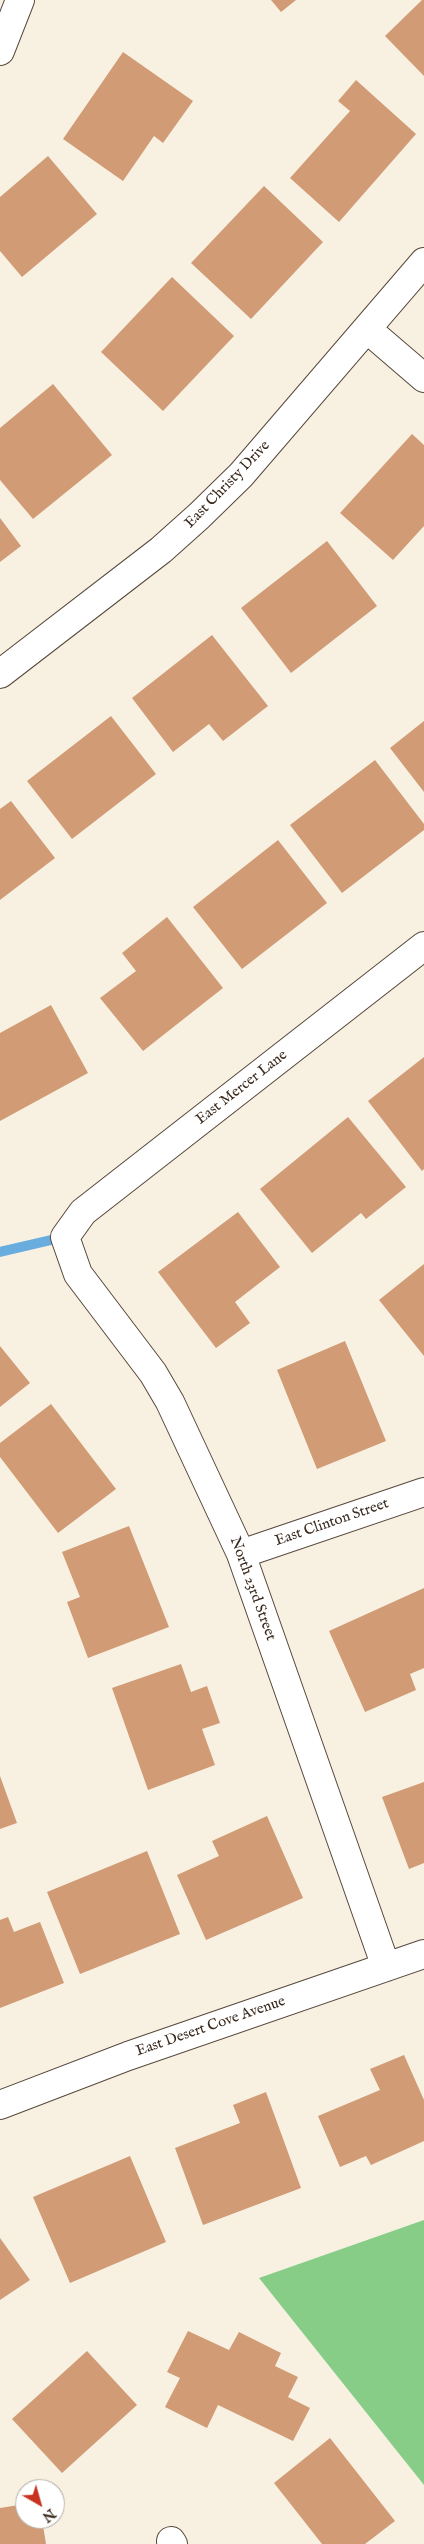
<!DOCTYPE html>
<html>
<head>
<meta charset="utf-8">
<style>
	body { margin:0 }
	#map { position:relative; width:424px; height:2544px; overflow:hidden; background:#f8f1e2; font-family:"IM FELL English",serif }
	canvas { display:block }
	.north { position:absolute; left:15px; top:2479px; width:50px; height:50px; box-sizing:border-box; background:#fff; border:1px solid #b1aaa5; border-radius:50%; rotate:142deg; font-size:14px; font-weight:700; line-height:20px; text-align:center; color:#3b2a1e }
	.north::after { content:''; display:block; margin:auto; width:18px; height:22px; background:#c8321e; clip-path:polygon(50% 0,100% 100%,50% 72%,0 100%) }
</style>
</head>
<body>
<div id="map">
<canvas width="424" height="2544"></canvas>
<div class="north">N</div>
</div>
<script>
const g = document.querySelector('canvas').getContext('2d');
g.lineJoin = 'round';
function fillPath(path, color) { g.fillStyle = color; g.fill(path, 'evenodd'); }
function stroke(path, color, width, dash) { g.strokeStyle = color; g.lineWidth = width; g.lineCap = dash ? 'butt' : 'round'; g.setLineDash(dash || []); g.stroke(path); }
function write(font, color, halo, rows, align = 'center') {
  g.font = font + ' "IM FELL English",serif'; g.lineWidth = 4; g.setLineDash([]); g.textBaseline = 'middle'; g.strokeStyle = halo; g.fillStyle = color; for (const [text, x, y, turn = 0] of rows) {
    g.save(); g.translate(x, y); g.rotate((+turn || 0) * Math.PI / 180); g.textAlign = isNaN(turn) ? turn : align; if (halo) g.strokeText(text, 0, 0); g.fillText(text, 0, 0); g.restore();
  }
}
fillPath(new Path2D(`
	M424,2220V2485L259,2278Z`), '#87cd87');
stroke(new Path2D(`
	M0,1252L64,1237`), '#69adde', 10);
fillPath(new Path2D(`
	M271,0H296L281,12Z
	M422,0H424V76L385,36Z
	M123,52L193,101L163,143L154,136L123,181L63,139Z
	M356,80L416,134L339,222L290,178L350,111L338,101Z
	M48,156L97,214L22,277L0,251V197Z
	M264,186L323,242L251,319L191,263Z
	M172,277L234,336L163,411L101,352Z
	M53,384L112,455L33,519L0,480V428Z
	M412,434L424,445V526L393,560L340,513Z
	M0,518L21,546L0,562Z
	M327,541L377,606L291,673L241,608Z
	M212,635L268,706L223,741L209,724L173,752L132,698Z
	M111,716L156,774L72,839L27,781Z
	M424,721V792L390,748Z
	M375,760L424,824V830L342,893L290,825Z
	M11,801L55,858L0,900V809Z
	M278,840L327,903L242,969L193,907Z
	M167,917L223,988L143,1051L100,998L136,971L122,953Z
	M51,1005L88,1073L0,1121V1033Z
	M424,1057V1169L422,1171L368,1101Z
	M348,1117L406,1187L366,1219L361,1213L312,1253L260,1189Z
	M238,1212L280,1267L235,1302L250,1323L216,1348L158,1272Z
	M424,1264V1356L379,1300Z
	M345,1341L386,1441L317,1469L277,1370Z
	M0,1346L30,1383L0,1407Z
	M51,1404L116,1489L58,1533L0,1457V1443Z
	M129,1526L169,1627L88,1658L67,1602L80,1597L62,1552Z
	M424,1588V1668L410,1674L416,1690L365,1712L329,1631Z
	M181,1664L191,1692L207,1686L220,1723L202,1729L215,1765L148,1790L112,1688Z
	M0,1776L17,1823L0,1829Z
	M424,1782V1863L409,1869L382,1797Z
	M267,1816L303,1898L206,1940L177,1875L219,1856L212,1841Z
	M147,1851L180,1934L80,1974L47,1892Z
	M8,1917L14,1932L40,1922L64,1983L0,2008V1920Z
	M404,2055L424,2100V2141L371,2165L366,2156L340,2167L318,2116L380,2090L370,2069Z
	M266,2092L301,2188L203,2225L175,2148L240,2123L233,2105Z
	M130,2156L166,2242L70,2283L33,2197Z
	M0,2238L30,2280L0,2300Z
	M188,2331L229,2350L239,2332L281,2353L275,2366L298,2377L288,2397L310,2408L293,2441L218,2405L207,2428L165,2407L180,2378L167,2372Z
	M87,2351L137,2405L62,2473L12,2419Z
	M330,2438L395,2521L365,2544H322L274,2483Z
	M25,2504V2519H42L46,2544H0V2508Z`), '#d09b75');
const minor = new Path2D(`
	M0,51L20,0
	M367,329L424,378
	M0,674L161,550L199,516L241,475L424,262
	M241,1554L424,1492
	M386,1967L241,1554L170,1402L153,1373L78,1274L65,1237L83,1212L424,946
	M0,2105L128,2056L424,1954
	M171,2541L173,2544`);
stroke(minor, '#57483b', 30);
stroke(minor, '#fff', 28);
write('15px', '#3b2a1e', '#fff', [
	["East Christy Drive",228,485,-46],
	["East Mercer Lane",242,1088,-38],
	["East Clinton Street",332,1523,-19],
	["North 23rd Street",252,1589,70],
	["East Desert Cove Avenue",211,2027,-19]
]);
</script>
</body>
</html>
